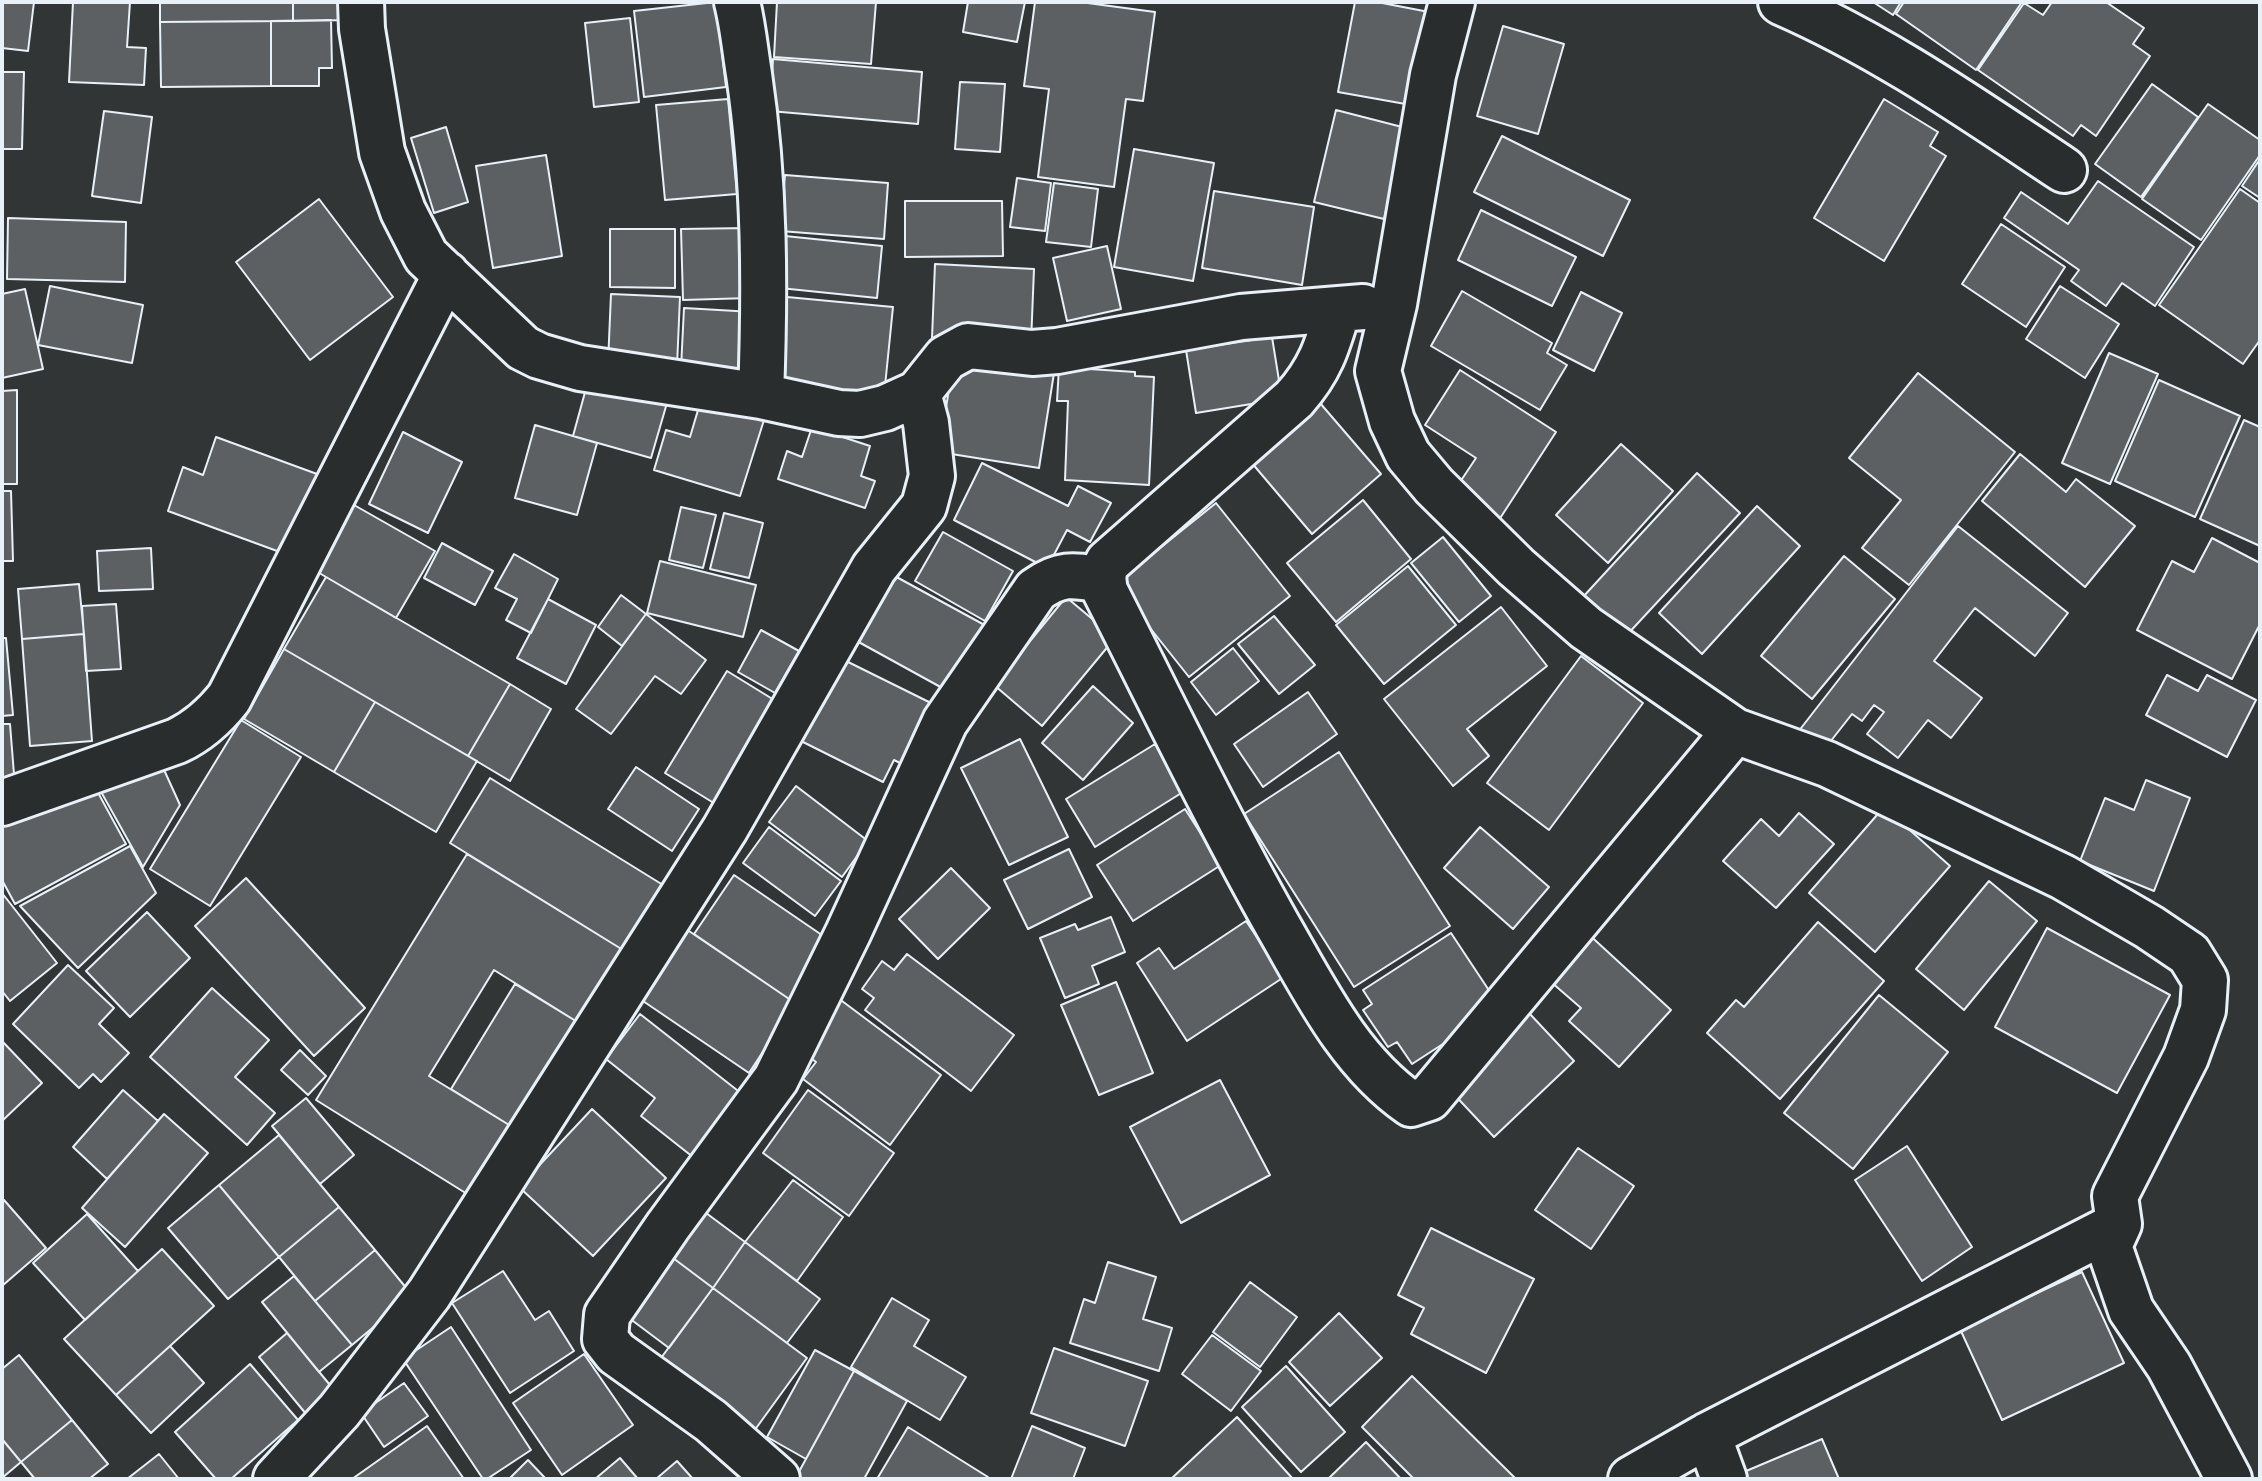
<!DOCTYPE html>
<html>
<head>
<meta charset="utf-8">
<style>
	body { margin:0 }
	#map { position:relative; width:2262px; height:1481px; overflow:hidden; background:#323536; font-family:Itim,sans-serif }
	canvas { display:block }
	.frame { position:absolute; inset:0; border:4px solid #e8f1f8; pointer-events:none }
</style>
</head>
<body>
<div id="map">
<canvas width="2262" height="1481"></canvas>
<div class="frame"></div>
</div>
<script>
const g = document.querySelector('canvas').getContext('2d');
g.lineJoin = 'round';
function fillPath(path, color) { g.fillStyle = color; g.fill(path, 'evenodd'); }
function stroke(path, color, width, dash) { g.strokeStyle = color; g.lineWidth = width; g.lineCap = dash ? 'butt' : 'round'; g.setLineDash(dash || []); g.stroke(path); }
const building = new Path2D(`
	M2,2H34L28,51L2,48Z
	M73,2H130L127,47L146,48L144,85L69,82Z
	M160,2H293V21L160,22Z
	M293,2H353V20L293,21Z
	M716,2L726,87L644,97L634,11Z
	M777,2H876L871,64L774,57Z
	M968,2H1025L1017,42L963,32Z
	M1035,2H1080L1155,12L1143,101L1126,99L1114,187L1038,177L1049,89L1024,86Z
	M1355,2H1377L1429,12L1411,105L1338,92Z
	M1873,2H1901L1893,15Z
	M1904,2H2022L1976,70L1896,14Z
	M2052,2H2106L2144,28L2133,44L2150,56L2096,136L2081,125L2073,136L1978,70L2024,3L2043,15Z
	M630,18L639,102L594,107L585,23Z
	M331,20L332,68H319V86H271V21Z
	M271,21V86L161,87L160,22Z
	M1503,26L1564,44L1538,134L1477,116Z
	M773,59L922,72L918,124L770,111Z
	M2,72H24L22,149H2Z
	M960,82L1005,84L1000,152L955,149Z
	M2152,84L2198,117L2141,197L2095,164Z
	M728,99L737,194L665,200L656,105Z
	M1884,99L1938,132L1930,146L1946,156L1884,261L1814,218Z
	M2208,104L2260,140V155L2201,240L2142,199Z
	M1336,110L1406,128L1384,219L1314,202Z
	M104,111L152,117L141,203L92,196Z
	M446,127L468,202L434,213L411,138Z
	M1502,136L1630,200L1603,256L1474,192Z
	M1134,149L1214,163L1193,281L1114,267Z
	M546,155L562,256L493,268L476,166Z
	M2260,159V198L2242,186Z
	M785,175L888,183L884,239L780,231Z
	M1017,178L1051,183L1045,231L1010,227Z
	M2098,181L2194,247L2155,306L2122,283L2106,306L2071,281L2079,270L2004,218L2021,192L2068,224Z
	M1054,183L1098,189L1091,247L1046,242Z
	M2240,189L2260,203V340L2243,364L2159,305Z
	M1214,191L1314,207L1302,285L1202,268Z
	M319,199L393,297L310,360L236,262Z
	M905,201H1002L1003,256L905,257Z
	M1481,210L1576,257L1552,306L1458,260Z
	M8,218L126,222L125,282L7,279Z
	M2001,224L2065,267L2026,327L1962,284Z
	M748,228L750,298L683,300L681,229Z
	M610,229H675V288L610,287Z
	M785,236L882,246L877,298L780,288Z
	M1107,246L1121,309L1067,321L1053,258Z
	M935,264L1034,269L1031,343L932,338Z
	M50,286L143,305L132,363L38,345Z
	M2060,286L2119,324L2085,378L2026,339Z
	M25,289L43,369L2,378V294Z
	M1462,291L1552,343L1547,353L1567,365L1540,410L1431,346Z
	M1581,292L1622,313L1594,371L1553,350Z
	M611,294L680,297L677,366L608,363Z
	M787,297L893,307L884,396L778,386Z
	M684,308L753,312L750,371L681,368Z
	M1272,337L1282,399L1196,413L1186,350Z
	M2109,353L2158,374L2110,484L2062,463Z
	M954,357L1054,373L1039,468L939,452Z
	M1059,367L1135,372V376L1154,377L1149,485L1065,480L1068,401H1057Z
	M1460,370L1556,432L1497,523L1452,494L1476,458L1425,425Z
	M1918,373L2015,452L1909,585L1862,548L1901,500L1849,458Z
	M590,374L669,396L651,458L573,436Z
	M2159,380L2240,416L2195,517L2115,481Z
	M17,390V484H2V391Z
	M701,400L764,420L740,496L654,470L666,430L690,437Z
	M1320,403L1381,474L1312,534L1251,462Z
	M2244,420L2260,427V546L2200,519Z
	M535,425L597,443L577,515L515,498Z
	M812,427L870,446L861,476L875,481L865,508L778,479L787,451L802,457Z
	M403,432L462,462L428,533L369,504Z
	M216,437L317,474L288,555L168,511L183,467L203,475Z
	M1621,444L1673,491L1608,563L1556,515Z
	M2020,454L2066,492L2076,479L2135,526L2085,587L1982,501Z
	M982,463L1068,506L1078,486L1111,503L1090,542L1067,530L1047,568L954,520Z
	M1697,473L1740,513L1625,637L1582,598Z
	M2,491H11L13,561H2Z
	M1363,500L1411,559L1336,622L1287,563Z
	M347,501L435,551L396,618L309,567Z
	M1216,503L1290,596L1189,677L1115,584Z
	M1757,506L1800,546L1702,654L1659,613Z
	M681,507L716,515L703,568L669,560Z
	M724,513L763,523L749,578L710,569Z
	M1958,526L2068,613L2035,656L1975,608L1934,661L1982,698L1951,738L1928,720L1898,758L1867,734L1884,712L1874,705L1862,721L1852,714L1823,751L1798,732Z
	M943,532L1013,571L985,621L915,581Z
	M1443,537L1491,596L1459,622L1411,563Z
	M2212,538L2260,563V624L2232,679L2137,630L2172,561L2194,572Z
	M442,543L493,571L475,605L424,578Z
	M151,548L153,589L99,591L97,551Z
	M514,554L558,579L531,633L506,620L517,599L495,588Z
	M1844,556L1895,599L1812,699L1761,656Z
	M660,561L756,585L743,637L647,613Z
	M1408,566L1456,625L1384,684L1336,625Z
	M891,574L990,628L955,695L855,640Z
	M326,577L510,684L468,756L284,649Z
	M79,584L84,634L22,639L18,589Z
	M621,595L646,614L622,646L598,627Z
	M1066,597L1115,638L1042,726L994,685Z
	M548,599L596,625L566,684L517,658Z
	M116,604L121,669L86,671L82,606Z
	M1501,607L1547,666L1467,729L1489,756L1453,786L1384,699Z
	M646,614L706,660L681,694L655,676L611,734L576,709Z
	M1274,616L1315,665L1279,694L1238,644Z
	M761,630L799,651L775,693L738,672Z
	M84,634L92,741L30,746L22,639Z
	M2,638H6L13,715L2,716Z
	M1233,648L1259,681L1216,715L1191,682Z
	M284,649L375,702L334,772L244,719Z
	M1581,656L1643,703L1549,830L1487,783Z
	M840,658L935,705L906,766L894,760L883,782L799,740Z
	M727,671L779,703L717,805L665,773Z
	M2167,675L2198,691L2207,675L2256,700L2227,757L2146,715Z
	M510,684L551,709L510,781L468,756Z
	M1093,686L1133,723L1083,780L1042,743Z
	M1308,692L1337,734L1263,787L1234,744Z
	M375,702L477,761L436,832L334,772Z
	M241,720L301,757L210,906L150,869Z
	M2,724H10L15,787L2,788Z
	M1020,739L1068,837L1009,865L961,768Z
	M1155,744L1183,792L1095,847L1066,799Z
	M1339,752L1450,926L1354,987L1244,814Z
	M160,761L180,805L143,867L100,790Z
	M636,767L699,809L672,851L608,809Z
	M90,778L126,844L15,904L2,880V826Z
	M490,778L663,885L623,950L450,843Z
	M2146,780L2190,798L2154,891L2080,861L2105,798L2134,810Z
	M796,786L868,841L842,877L769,822Z
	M1884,807L1950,866L1875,952L1809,893Z
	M1185,809L1221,865L1133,921L1097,865Z
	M1799,813L1834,844L1776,908L1723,861L1761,819L1779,836Z
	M769,827L841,881L815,916L743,863Z
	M1480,827L1549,887L1513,929L1444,868Z
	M130,846L156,893L78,968L20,906Z
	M1069,849L1092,897L1028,929L1004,880Z
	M467,854L623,950L579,1023L494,970L429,1076L514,1128L472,1197L316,1100Z
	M951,868L990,908L938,959L899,919Z
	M734,875L835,944L795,1003L694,934Z
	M246,878L365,1008L314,1056L195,926Z
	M1989,881L2037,921L1964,1010L1916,969Z
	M2,893L57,963L10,1001L2,991Z
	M147,912L190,958L130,1017L86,971Z
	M1111,917L1125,952L1092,966L1099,984L1065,998L1040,938L1075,924L1078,930Z
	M1246,921L1284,977L1187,1041L1137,963L1159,948L1174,969Z
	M1818,922L1884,981L1780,1099L1707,1033L1736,1000L1744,1007Z
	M2047,928L2170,995L2117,1093L1995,1027Z
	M686,929L795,1003L749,1073L640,999Z
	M1584,930L1671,1010L1619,1067L1569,1021L1581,1008L1543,975Z
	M1451,933L1500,1007L1412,1064L1397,1042L1388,1047L1363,1010L1372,1004L1363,990Z
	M907,954L1014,1035L971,1091L865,1010L874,998L862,989L882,961L894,970Z
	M68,965L114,1008L99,1024L129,1053L101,1082L93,1074L79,1088L13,1024Z
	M1116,982L1153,1073L1099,1095L1061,1005Z
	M515,984L579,1023L514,1128L451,1089Z
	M212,988L269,1040L235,1077L275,1113L247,1145L150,1057Z
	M834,995L941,1075L890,1145L803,1079L816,1062L796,1047Z
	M1879,995L1948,1052L1853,1169L1784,1113Z
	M1529,1013L1574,1061L1494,1137L1449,1089Z
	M640,1014L751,1101L703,1165L641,1116L655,1098L606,1059Z
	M2,1041L42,1083L2,1121Z
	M300,1050L326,1076L308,1095L281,1070Z
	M1220,1080L1270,1175L1181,1223L1130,1127Z
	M123,1090L158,1121L107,1179L73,1147Z
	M808,1090L894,1153L849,1216L763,1153Z
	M306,1098L354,1155L320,1184L272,1126Z
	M592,1109L666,1178L593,1256L519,1187Z
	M164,1114L208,1153L125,1247L82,1208Z
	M279,1135L339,1207L279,1257L219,1185Z
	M1907,1146L1972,1247L1922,1281L1855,1180Z
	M1578,1148L1634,1186L1591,1249L1535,1210Z
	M793,1180L843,1217L797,1281L745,1242Z
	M219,1185L279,1257L228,1299L168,1228Z
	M4,1200L46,1248L2,1286V1201Z
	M694,1204L745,1242L713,1288L661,1249Z
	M339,1207L375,1250L315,1301L279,1257Z
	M87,1214L138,1271L85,1320L33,1263Z
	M1431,1228L1534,1279L1486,1373L1411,1334L1424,1308L1398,1295Z
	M745,1242L820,1299L787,1343L713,1288Z
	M162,1249L214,1306L116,1395L64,1339Z
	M661,1249L713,1288L669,1348L617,1309Z
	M375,1250L412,1295L352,1345L315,1301Z
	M1108,1262L1156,1277L1143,1319L1172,1328L1159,1371L1070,1343L1084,1299L1095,1303Z
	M503,1271L535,1320L549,1311L574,1351L510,1393L452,1303Z
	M2082,1272L2124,1363L2002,1420L1960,1329Z
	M294,1276L352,1345L319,1372L262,1302Z
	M1250,1282L1297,1317L1260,1367L1213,1332Z
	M713,1288L807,1358L749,1438L655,1366Z
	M892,1298L929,1320L914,1346L966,1377L940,1420L851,1367Z
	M1339,1313L1382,1358L1330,1406L1289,1362Z
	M451,1327L531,1450L487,1479H483L403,1359Z
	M287,1333L344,1402L316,1426L259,1357Z
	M1212,1335L1261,1371L1231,1411L1182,1374Z
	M170,1346L204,1383L151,1433L116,1395Z
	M1054,1348L1148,1381L1125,1446L1031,1413Z
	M815,1350L854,1371L806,1459L767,1437Z
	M584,1354L633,1425L562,1475L513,1403Z
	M19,1355L72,1420L21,1462L2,1439V1369Z
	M250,1364L298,1420L231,1479H216L175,1432Z
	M1286,1366L1345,1432L1301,1472L1242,1407Z
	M854,1371L907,1401L864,1479H795Z
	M1412,1376L1516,1479H1414L1362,1427Z
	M404,1383L428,1416L384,1447L361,1413Z
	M1237,1417L1293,1479H1171Z
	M72,1420L108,1464L89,1479H35L21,1462Z
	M427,1426L464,1479H352Z
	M1032,1426L1085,1448L1073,1479H1011Z
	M908,1427L988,1477L987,1479H877Z
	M2,1439L21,1462L2,1478Z
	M1822,1439L1839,1479H1741L1739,1474Z
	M1366,1442L1401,1479H1328Z
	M159,1454L179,1479H127Z
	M620,1458L638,1479H595Z
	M528,1460L546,1479H509Z
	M677,1461L693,1479H656Z`);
fillPath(building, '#5c6063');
stroke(building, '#e8f1f8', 2);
const minor = new Path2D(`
	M361,2L362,29L382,152L403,211L426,256L523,348L539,356L580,368L761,396L839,413L860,414L885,408L918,393L946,358L968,346L1032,353L1057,351L1241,317L1363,307
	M737,2C743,26 745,50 749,74C765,182 765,288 761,396
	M1452,2L1433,75L1394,304L1378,371L1392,421L1408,455L1434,486L1516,567L1586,628L1735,731L1827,764L2063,877L2149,927L2189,954L2205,980L2203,1010L2186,1057L2115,1196L2119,1224L2109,1246L2131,1310L2169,1366L2229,1479
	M1781,2C1882,46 1972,109 2064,170
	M1338,310C1327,347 1320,370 1294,399L1108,562C1102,572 1103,580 1105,591C1162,703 1216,816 1278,926C1315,990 1349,1061 1411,1104L1429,1098L1735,731
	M2,803L177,741C198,731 214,717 229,698L446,274
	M1708,1435L1724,1479
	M276,1479L339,1411L429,1294L725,829L874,568L924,506L932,476L926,423L918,393
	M777,1479L711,1421L616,1353L605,1339L607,1315L668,1226L776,1079L848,933L945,722L1036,590C1061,572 1073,575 1103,580
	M1631,1479L1708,1435L2119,1224`);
stroke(minor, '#e8f1f8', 50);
stroke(minor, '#2a2d2e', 44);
</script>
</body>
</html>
